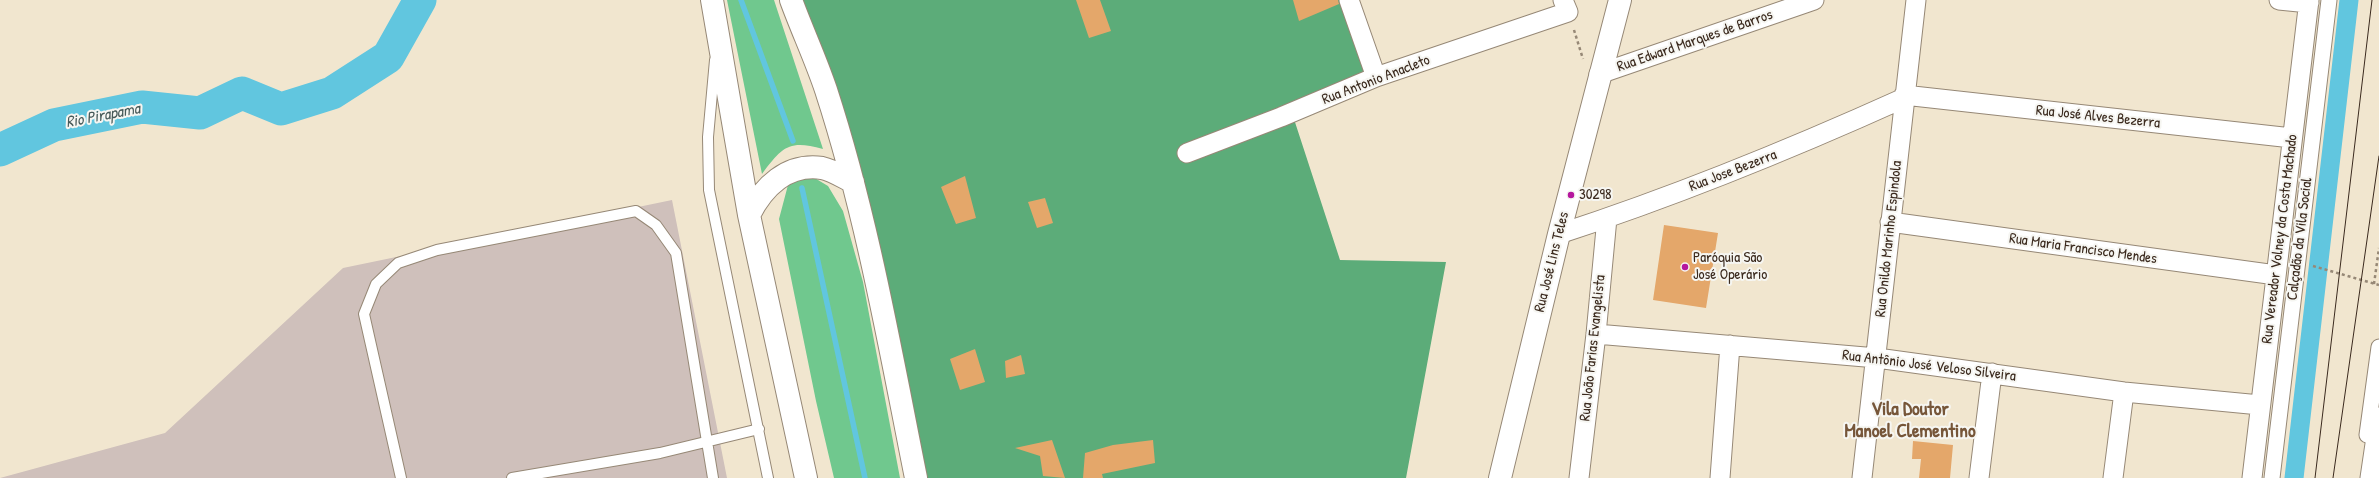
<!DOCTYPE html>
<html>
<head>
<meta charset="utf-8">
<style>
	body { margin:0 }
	canvas { display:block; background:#f1e6cf }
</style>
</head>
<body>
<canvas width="2379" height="478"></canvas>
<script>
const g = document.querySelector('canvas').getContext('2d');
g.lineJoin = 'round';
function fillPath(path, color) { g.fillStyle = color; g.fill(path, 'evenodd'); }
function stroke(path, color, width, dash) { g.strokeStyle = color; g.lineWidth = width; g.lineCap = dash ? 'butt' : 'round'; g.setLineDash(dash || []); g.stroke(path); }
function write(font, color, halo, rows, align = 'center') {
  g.font = font + ' "Patrick Hand",sans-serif'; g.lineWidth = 4; g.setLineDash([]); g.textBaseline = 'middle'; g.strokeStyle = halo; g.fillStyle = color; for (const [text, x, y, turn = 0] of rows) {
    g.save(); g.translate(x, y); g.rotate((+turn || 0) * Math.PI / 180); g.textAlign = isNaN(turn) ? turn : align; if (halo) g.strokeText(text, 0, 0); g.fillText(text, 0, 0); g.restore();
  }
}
fillPath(new Path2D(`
	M672,200L727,478H0L165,433L343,268Z`), '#cfc0bb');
fillPath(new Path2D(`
	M727,0H774L823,149C789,140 783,146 762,174Z
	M813,177L828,186L843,211L863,282L900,478H834L816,401L779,219L788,185L798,179Z`), '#70c88e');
fillPath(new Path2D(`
	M790,0H1349L1374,75L1292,113L1340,260L1446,262L1406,478H916L865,231Z`), '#5cac79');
stroke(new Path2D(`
	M741,0L793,141
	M802,188L865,478`), '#61c6df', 5.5);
stroke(new Path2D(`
	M2294,478L2349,0`), '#61c6df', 19);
stroke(new Path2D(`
	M0,150L54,125L142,107L200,113L242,93L281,109L332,93L388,57L420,0`), '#61c6df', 33);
fillPath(new Path2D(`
	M1076,0H1100L1111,31L1089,38Z
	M1293,0H1338L1339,4L1299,21Z
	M965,176L976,218L956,224L941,187Z
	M1045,198L1053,223L1037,228L1028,202Z
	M1664,225L1718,233L1706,308L1653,300Z
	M975,349L985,382L960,390L950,359Z
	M1021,355L1025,374L1006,378L1005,361Z
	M1052,440L1065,478L1043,476L1040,456L1015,448Z
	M1153,440L1155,463L1102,474L1103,478H1083L1085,453L1113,445Z
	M1913,441L1953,445L1950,478H1919L1921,459H1912Z`), '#e4a76a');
const service = new Path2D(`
	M715,60L708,137L709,190L768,478
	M401,478L364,314L376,284L398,263L437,250L636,211L656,225L676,253L713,478
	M512,478L660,453L759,429`);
const pedestrian = new Path2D(`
	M2367,435L2379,347
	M2272,478L2329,0`);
const minor = new Path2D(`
	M1349,0L1376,77
	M2279,0L2309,3
	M1599,74L1814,0
	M1904,95L2292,138
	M1187,153L1281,117L1376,77L1568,12L1563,0
	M1890,222L2276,275
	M1559,234C1676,196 1791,149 1904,98
	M1596,334L1877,358L2124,392L2260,405
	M1579,478L1596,334L1607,218
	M1720,478L1730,345
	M1862,478L1916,0
	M1979,478L1992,373
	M2113,478L2124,392
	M2252,478L2309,0
	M2370,478L2379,417`);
const tertiary = new Path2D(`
	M1500,478L1559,234L1620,0`);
const trunk = new Path2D(`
	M712,0L749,215L806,478
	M791,0C802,30 816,60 826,90C867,216 890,348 916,478
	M749,215C763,187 787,163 822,168C832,170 843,177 853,182`);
stroke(service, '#968876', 12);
stroke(pedestrian, '#968876', 17);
stroke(minor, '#968876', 21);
stroke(tertiary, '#968876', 24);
stroke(trunk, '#968876', 24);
stroke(new Path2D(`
	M1574,30L1583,59
	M2313,266L2379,285
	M2374,284L2379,248`), '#968876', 2.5, [3, 3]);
stroke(service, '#fff', 10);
stroke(pedestrian, '#fff', 15);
stroke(minor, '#fff', 19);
stroke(tertiary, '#fff', 22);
stroke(trunk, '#fff', 22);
stroke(new Path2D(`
	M2315,478L2372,0
	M2333,478L2379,156`), '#3b2a1e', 1);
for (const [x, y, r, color] of [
	[1571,195,4,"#b5179e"],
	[1685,267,4,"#b5179e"]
]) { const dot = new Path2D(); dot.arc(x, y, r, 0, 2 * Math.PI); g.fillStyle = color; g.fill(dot); stroke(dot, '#f6f6f2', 1.5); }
write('15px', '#3b2a1e', '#f6f6f2', [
	["Rua Edward Marques de Barros",1695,41,-19],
	["Rua Antonio Anacleto",1376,80,-21],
	["Rua José Alves Bezerra",2098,117,6],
	["Rua Jose Bezerra",1733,171,-21],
	["Rua Onildo Marinho Espindola",1889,239,-84],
	["Rua Vereador Volney da Costa Machado",2280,239,-83],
	["Calçadão da Vila Social",2300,239,-83],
	["Rua Maria Francisco Mendes",2083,249,8],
	["Rua José Lins Teles",1552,262,-76],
	["Rua João Farias Evangelista",1593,348,-84],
	["Rua Antônio José Veloso Silveira",1929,366,7]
]);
write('15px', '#3b2a1e', '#f6f6f2', [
	["30298",1579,195],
	["Paróquia São",1693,258],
	["José Operário",1693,275]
], 'left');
write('italic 16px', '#465958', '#f6f6f2', [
	["Rio Pirapama",103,116,-11]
]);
write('bold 19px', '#765639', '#f6f6f2', [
	["Vila Doutor",1910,410],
	["Manoel Clementino",1910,432]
]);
</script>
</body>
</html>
